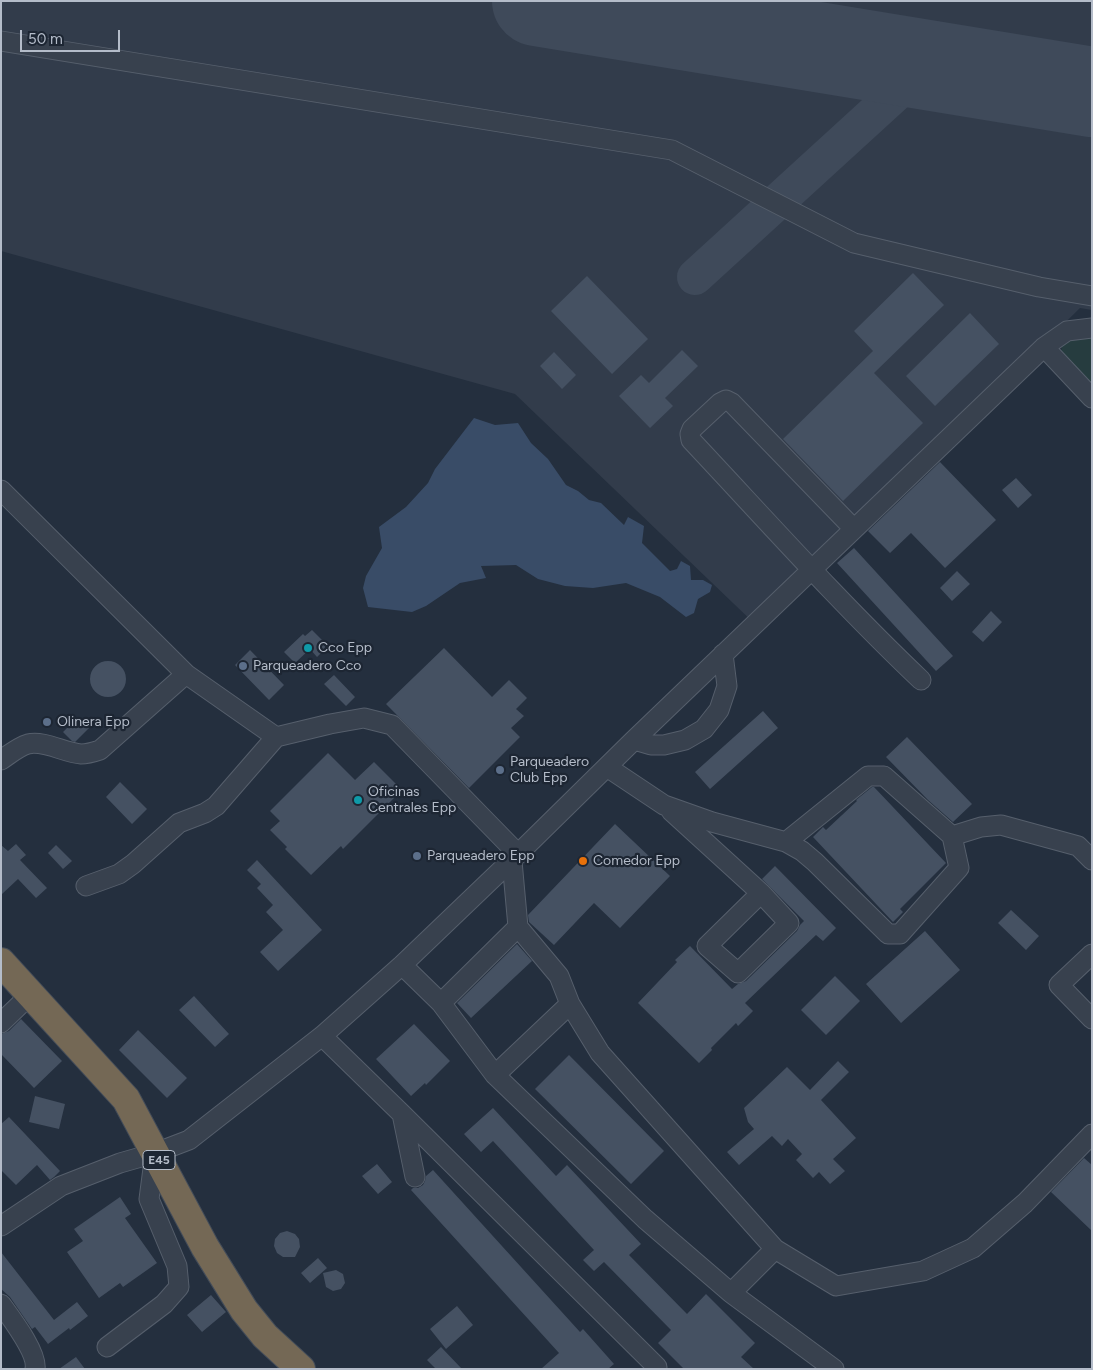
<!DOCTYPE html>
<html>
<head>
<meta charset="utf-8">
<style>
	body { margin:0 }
	#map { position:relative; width:1093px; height:1370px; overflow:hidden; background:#242f3e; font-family:Figtree,sans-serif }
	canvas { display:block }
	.frame { position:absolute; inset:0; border:2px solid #b4bcc9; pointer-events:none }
	.scale { position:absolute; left:20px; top:30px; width:100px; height:22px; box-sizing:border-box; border:2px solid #b4bcc9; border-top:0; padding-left:6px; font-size:15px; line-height:18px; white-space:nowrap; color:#b4bcc9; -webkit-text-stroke:4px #1d2633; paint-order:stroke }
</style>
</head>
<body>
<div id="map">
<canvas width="1093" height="1370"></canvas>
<div class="frame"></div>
<div class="scale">50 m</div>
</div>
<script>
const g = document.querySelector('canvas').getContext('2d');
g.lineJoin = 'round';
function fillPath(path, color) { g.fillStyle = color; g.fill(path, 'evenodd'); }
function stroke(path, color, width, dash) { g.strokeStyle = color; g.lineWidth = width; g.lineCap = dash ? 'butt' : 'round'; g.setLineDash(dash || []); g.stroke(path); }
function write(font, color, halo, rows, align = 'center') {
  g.font = font + ' Figtree,sans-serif'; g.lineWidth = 4.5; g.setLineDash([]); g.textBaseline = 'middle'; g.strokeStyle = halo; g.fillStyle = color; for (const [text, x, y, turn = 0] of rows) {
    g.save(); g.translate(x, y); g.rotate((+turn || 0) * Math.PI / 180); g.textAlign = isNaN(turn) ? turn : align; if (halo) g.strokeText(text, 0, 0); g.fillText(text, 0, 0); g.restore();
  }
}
fillPath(new Path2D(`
	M1,1H1092V310L1080,308L758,627L515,394L1,251Z`), '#323c4b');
fillPath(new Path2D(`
	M1092,333V389L1061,356L1062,344L1069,335Z`), '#263c3f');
fillPath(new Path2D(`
	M474,418L495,425L518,423L531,443L548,459L566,485L578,491L589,500L601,503L624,525L628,517L644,526L642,543L670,571L677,569L681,561L690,566L691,580H703L712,585L710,592L698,599L694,613L686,617L660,597L626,583L593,588L565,586L538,579L516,565L481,566L486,578L460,583L426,606L412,612L368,607L363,588L366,576L382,548L379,527L406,507L428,483L435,469Z`), '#394c67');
stroke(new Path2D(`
	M695,277L927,65`), '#3f4a5a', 36);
stroke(new Path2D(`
	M537,1L1092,92`), '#3f4a5a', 90);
fillPath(new Path2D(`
	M913,273L944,305L874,373L923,423L843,501L783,439L873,351L854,331Z
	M587,276L648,339L612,374L551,311Z
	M970,313L999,344L935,406L906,376Z
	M682,350L698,366L665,398L673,406L650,428L619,396L641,375L649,383Z
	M554,352L576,375L562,389L540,366Z
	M940,462L996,520L945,568L911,533L890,553L868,531Z
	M1016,478L1032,495L1018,508L1002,490Z
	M854,548L953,656L936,671L837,563Z
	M957,571L970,584L952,601L940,588Z
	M991,611L1002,622L983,642L972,632Z
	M312,630L328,646L317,657L310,649L295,663L284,652L303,634L305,636Z
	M444,648L492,697L509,680L527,698L516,709L524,716L511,728L520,737L469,788L386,704Z
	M250,650L284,685L269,700L235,665Z
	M90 679a18 18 0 1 1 36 0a18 18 0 1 1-36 0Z
	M334,675L355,697L346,706L324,684Z
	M763,711L778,728L710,789L695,772Z
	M78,717L89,728L75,742L72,741L63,732Z
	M907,737L972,804L953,822L928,800L886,757Z
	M328,753L355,780L374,762L402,790L343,849L341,846L311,875L285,849L287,847L270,830L280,821L270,811Z
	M120,782L147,809L132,824L106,797Z
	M872,787H874L946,863L900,909L903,912L893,922L813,837L823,827L826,830L857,801L856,800Z
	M615,824L670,876L620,928L594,903L554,945L529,922L528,915Z
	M16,844L26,855L20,860L47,888L36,898L18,879L1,895V845L8,851Z
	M56,845L72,861L63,869L48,853Z
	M257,860L322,930L278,971L260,952L283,930L266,912L273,905L257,888L261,884L247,870Z
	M775,866L836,928L823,941L816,935L745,1003L753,1011L738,1026L736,1023L711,1048L712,1050L699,1063L638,1003L677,962L675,960L690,946L732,989L738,984L746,981L797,931L800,925L804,921L762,879Z
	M1011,910L1039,936L1026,950L998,923Z
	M925,931L960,970L901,1023L866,984Z
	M517,944L532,961L471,1018L457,1003Z
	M835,976L860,1001L826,1035L801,1010Z
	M194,996L229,1034L215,1047L179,1010Z
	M21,1019L62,1061L34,1088L1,1054V1034L9,1031Z
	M414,1024L450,1061L426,1085L425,1083L411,1096L376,1059Z
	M138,1030L187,1078L167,1098L119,1050Z
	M569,1055L664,1151L631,1184L535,1089Z
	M838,1061L849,1072L821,1100L856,1138L833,1159L845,1171L830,1184L819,1172L813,1178L796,1160L802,1154L788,1139L782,1146L772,1136L739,1165L727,1152L754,1129L748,1122L744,1108L787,1067L810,1090Z
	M35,1096L65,1104L59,1129L29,1122Z
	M493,1108L556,1176L567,1165L641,1244L629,1255L687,1314L706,1294L755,1343L741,1357L754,1369H684L658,1343L671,1330L604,1262L594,1271L583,1260L594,1250L493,1141L481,1152L464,1134Z
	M9,1117L60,1171L54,1177L50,1180L37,1165L16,1185L1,1170V1124Z
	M1084,1158L1092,1165V1231L1051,1192Z
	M377,1164L392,1182L378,1194L362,1176Z
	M433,1170L580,1332L583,1329L614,1364L608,1369H541L559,1353L411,1190L413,1188H418L423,1185L425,1181L426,1176Z
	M120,1197L131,1214L125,1218L157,1263L123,1287L120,1283L99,1298L67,1252L83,1241L74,1229Z
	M287,1231L295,1234L299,1239L300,1247L295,1257H283L277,1253L274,1246L275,1239L280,1233Z
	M1,1252L54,1320L77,1302L88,1316L70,1330L69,1328L48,1344L35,1327L32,1329L10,1297L1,1289Z
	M318,1258L327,1268L310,1283L301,1273Z
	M336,1270L343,1274L345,1283L341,1289L333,1291L326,1287L323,1273Z
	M211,1295L226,1312L202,1332L187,1315Z
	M457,1306L473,1325L446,1349L430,1329Z
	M441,1347L462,1369H436L427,1360Z
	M76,1357L85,1369H59Z`), '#455162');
const minor = new Path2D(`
	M1,41L672,150L854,243L1039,287L1092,296
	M1044,347L1092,398
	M1,490L186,674L276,737L330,724L364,718L392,725L518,854
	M854,529L732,403L726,400L720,403L692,429L690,434L691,440C767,521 841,604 921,680
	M634,740L651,745H664L685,740L704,729L719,710L727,686L723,654
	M1,760C10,754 18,747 28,744C44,740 65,753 81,754C88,754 94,752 100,750L186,674
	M607,767L664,805L712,822L786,842L802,851L815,862L888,934H900L959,868L952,836L884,776H868L786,842
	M671,811L761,893L789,923L738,973L707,946L761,893
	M952,836L981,827L1001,825L1078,846L1092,860
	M86,886L119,874L133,864L179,823L205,813L216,806L276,737
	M1092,954L1059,985L1092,1019
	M402,965L441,1003L495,1075L645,1219L731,1293L775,1249L600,1053L570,1004L559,976L518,927L512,861
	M441,1003L518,927
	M1,1023L31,994
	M322,1036L402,1114L657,1367L655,1369
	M495,1075L570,1004
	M402,1114L415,1177
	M1,1226L61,1186L120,1163L155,1153L189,1140L322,1036L402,965L518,854L634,740L1044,347L1067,331L1092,328
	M775,1249L836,1286L923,1271L973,1248L1025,1203L1092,1134
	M731,1293L834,1369
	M1,1304C11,1318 38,1353 35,1369
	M107,1347L164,1304L179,1287L177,1266L149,1199L155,1153`);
const highway = new Path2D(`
	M1,962L126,1099L205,1247L244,1310L265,1336L301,1369`);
stroke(minor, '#565f6c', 21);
stroke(highway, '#434c59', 30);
stroke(minor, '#38414e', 19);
stroke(highway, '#746855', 28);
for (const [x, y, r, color] of [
	[308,648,5,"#0f9aa8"],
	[243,666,5,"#5c6f8a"],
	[47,722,5,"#5c6f8a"],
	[500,770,5,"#5c6f8a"],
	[358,800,5,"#0f9aa8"],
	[417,856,5,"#5c6f8a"],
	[583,861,5,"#e8710a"]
]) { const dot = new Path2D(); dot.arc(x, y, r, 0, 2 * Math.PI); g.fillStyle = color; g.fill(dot); stroke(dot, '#1d2633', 2); }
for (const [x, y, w] of [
	[159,1160,32]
]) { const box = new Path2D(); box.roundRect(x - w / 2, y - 9.5, w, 19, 4); g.fillStyle = '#1d2633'; g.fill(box); stroke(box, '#b4bcc9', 1); }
write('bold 12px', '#b4bcc9', null, [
	["E45",159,1160]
]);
write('14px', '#b4bcc9', '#1d2633', [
	["Cco Epp",318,648],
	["Parqueadero Cco",253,666],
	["Olinera Epp",57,722],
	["Parqueadero",510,762],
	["Club Epp",510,778],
	["Oficinas",368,792],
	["Centrales Epp",368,808],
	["Parqueadero Epp",427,856],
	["Comedor Epp",593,861]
], 'left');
</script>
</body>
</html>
